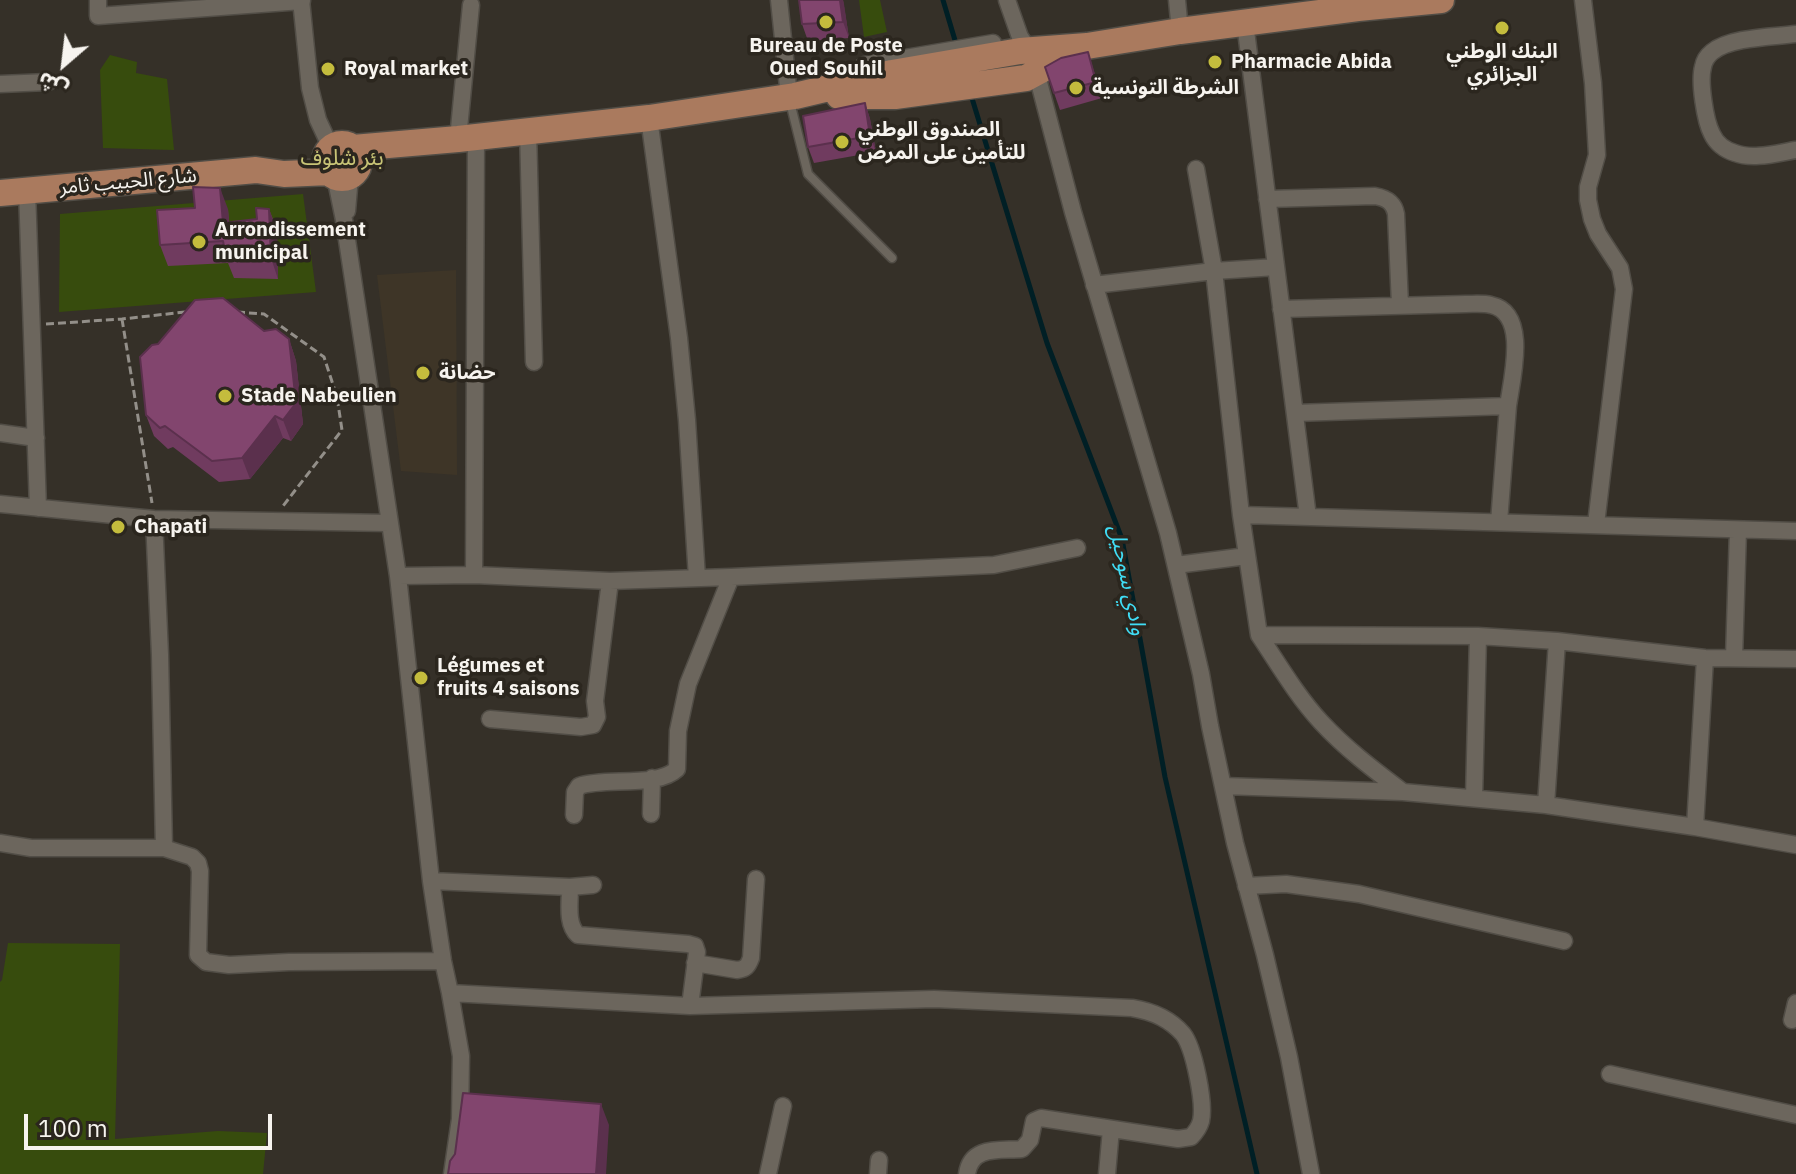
<!DOCTYPE html>
<html>
<head>
<meta charset="utf-8">
<style>
	body { margin:0 }
	#map { position:relative; width:1796px; height:1174px; overflow:hidden; background:#353028; font-family:"IBM Plex Sans","Noto Sans Arabic",sans-serif }
	canvas { display:block }
	.north { position:absolute; left:24px; top:24px; width:80px; height:80px; -webkit-text-stroke:6px #2b261e; paint-order:stroke; rotate:208deg; font-size:22px; font-weight:700; line-height:32px; text-align:center; color:#f7f4ef }
	.north::after { content:''; display:block; margin:auto; width:28px; height:36px; background:#f7f4ef; clip-path:polygon(50% 0,100% 100%,50% 72%,0 100%) }
	.scale { position:absolute; left:24px; top:1114px; width:248px; height:36px; box-sizing:border-box; border:4px solid #f7f4ef; border-top:0; padding-left:10px; font-size:24px; line-height:28px; white-space:nowrap; color:#f7f4ef; -webkit-text-stroke:6px #2b261e; paint-order:stroke }
</style>
</head>
<body>
<div id="map">
<canvas width="1796" height="1174"></canvas>
<div class="north">ش</div>
<div class="scale">100 m</div>
</div>
<script>
const g = document.querySelector('canvas').getContext('2d');
g.lineJoin = 'round';
function fillPath(path, color) { g.fillStyle = color; g.fill(path, 'evenodd'); }
function stroke(path, color, width, dash) { g.strokeStyle = color; g.lineWidth = width; g.lineCap = dash ? 'butt' : 'round'; g.setLineDash(dash || []); g.stroke(path); }
function write(font, color, halo, rows, align = 'center') {
  g.font = font + ' "IBM Plex Sans","Noto Sans Arabic",sans-serif'; g.lineWidth = 7; g.setLineDash([]); g.textBaseline = 'middle'; g.strokeStyle = halo; g.fillStyle = color; for (const [text, x, y, turn = 0] of rows) {
    g.save(); g.translate(x, y); g.rotate((+turn || 0) * Math.PI / 180); g.textAlign = isNaN(turn) ? turn : align; if (halo) g.strokeText(text, 0, 0); g.fillText(text, 0, 0); g.restore();
  }
}
fillPath(new Path2D(`
	M456,270L457,475L401,471L377,275Z`), '#3e3527');
fillPath(new Path2D(`
	M859,0H880L887,32L864,37Z
	M110,55L137,62L136,73L167,79L174,150L103,148L100,70Z
	M303,194L316,292L59,312L60,214Z
	M8,943L120,944L115,1139L218,1131L267,1133L263,1174H0V982L2,980Z`), '#374c0d');
stroke(new Path2D(`
	M943,0L957,47
	M971,95L1047,343L1122,539L1165,777L1257,1174`), '#001f25', 5);
const lane = new Path2D(`
	M790,102L808,174L892,258`);
const street = new Path2D(`
	M98,0V16L302,1
	M301,0L310,88L318,120L331,148
	M779,0L789,97
	M1007,0L1020,37L1030,51L1036,71L1073,212L1168,533L1201,674L1210,726L1235,843L1265,955L1289,1057L1311,1174
	M1177,0L1180,31
	M1583,0L1593,83L1597,155L1588,187V200L1592,219L1598,234L1620,268L1624,289L1596,524
	M1245,23L1308,517
	M1796,34C1773,37 1730,37 1712,52C1707,56 1704,61 1703,67C1699,81 1705,121 1712,134C1716,143 1725,150 1735,153C1753,160 1777,153 1796,150
	M864,65L993,43
	M0,84L48,82
	M649,118L679,338L687,420L697,578
	M528,130L534,362
	M458,139L471,5
	M1196,169L1214,271L1241,515L1259,635L1478,636L1557,641L1705,658L1796,659
	M335,176L344,220L398,576L431,881L443,961L450,993L461,1056L460,1119L452,1174
	M27,190L38,508
	M1267,199L1375,196C1386,198 1394,202 1396,214L1400,305
	M347,211L350,176
	M1094,285L1214,271L1276,267
	M1281,309L1466,304C1474,304 1483,303 1491,305C1529,313 1512,378 1508,406L1295,413
	M0,433L36,438
	M0,504L154,519L389,523
	M1241,515L1796,531
	M154,519L160,655L164,848
	M1499,522L1508,406
	M1176,565L1247,556
	M474,575L476,136
	M398,576L474,575L610,581L731,577L994,565L1077,548
	M1259,635C1279,665 1297,696 1321,722C1346,749 1374,770 1403,792
	M1734,658L1738,530
	M490,719L581,727L593,725L597,717L595,701L610,581
	M1223,786L1403,792L1546,805L1695,827L1796,845
	M1474,798L1478,636
	M1546,805L1557,641
	M651,814L652,778
	M574,815L575,792L579,786C606,777 657,788 677,769L678,731L688,684L731,577
	M1695,827L1705,658
	M0,843L31,848H164L192,857L198,863L200,871L198,955L206,962L229,965L289,962L443,961
	M431,881L570,887L593,885
	M1246,886L1286,884L1359,894L1564,941
	M570,887C570,903 566,924 578,935L688,944L695,946L697,952L690,1006
	M695,963L737,970C746,969 748,966 751,958L756,879
	M450,993L690,1006L934,999L1132,1008C1151,1011 1170,1019 1183,1034C1194,1048 1205,1103 1201,1121C1199,1128 1196,1132 1191,1137L1178,1139L1041,1118L1034,1121L1030,1140L1022,1149C1000,1151 971,1145 967,1174
	M1792,1020L1796,1003
	M1610,1074L1796,1115
	M768,1174L783,1106
	M878,1174L879,1160
	M1107,1174L1111,1129`);
const primary = new Path2D(`
	M839,96H895L1026,78L1076,51
	M325 161a17 17 0 1 1 34 0a17 17 0 1 1-34 0Z
	M353,148L458,139L649,118L795,96L892,73L1020,51L1087,46L1180,31L1358,8L1441,0
	M0,193L256,170L284,174L330,172`);
stroke(lane, '#514d46', 11);
stroke(street, '#514d46', 19);
stroke(primary, '#514d46', 29);
stroke(new Path2D(`
	M237,312L264,314L324,357L337,397L342,430L283,506
	M122,319L152,503
	M46,324L122,319L185,312`), '#938f89', 3, [8, 4]);
stroke(lane, '#6c665d', 8);
stroke(street, '#6c665d', 16);
stroke(primary, '#aa7a5e', 26);
fillPath(new Path2D(`
	M799,0H843L849,38L808,41L802,24Z
	M1088,52L1102,98L1060,110L1045,67Z
	M865,103L870,119L876,152L814,163L808,147Z
	M228,209L229,222L257,219L269,209L277,230L278,279L234,278L228,263L168,266L160,245Z
	M264,331L289,339L296,361L303,424L291,441L283,438L250,479L219,482L173,447L168,449L154,436L146,415L158,344Z`), '#703b5f');
fillPath(new Path2D(`
	M840,0H843L844,4L849,38L843,22Z
	M1088,52L1093,68L1102,98L1096,82Z
	M865,103L870,119L876,152L870,136Z
	M220,188L228,209L231,244L223,223Z
	M269,209L277,230L278,279L271,258Z
	M289,339L296,361L303,424L291,441L283,420Z
	M275,416L283,438L250,479L242,458Z
	M601,1104L609,1125L606,1174H596Z`), '#5b304d');
const building = new Path2D(`
	M799,0H840L843,22L802,24Z
	M1088,52L1096,82L1054,93L1045,67L1061,58Z
	M865,103L870,136L808,147L803,116Z
	M193,187L220,188L223,223L257,219L256,208L269,209L271,258L226,257L223,241L160,245L157,210L195,208Z
	M223,298L264,331L276,329L289,339L296,403L283,420L275,416L242,458L212,461L165,426L160,428L146,415L140,357L152,345L158,344L195,300Z
	M463,1093L601,1104L596,1174H448L450,1161L455,1154Z`);
fillPath(building, '#82456e');
stroke(building, '#5b304d', 2);
for (const [x, y, r, color] of [
	[826,22,8,"#c4bc3d"],
	[1502,28,8,"#c4bc3d"],
	[1215,62,8,"#c4bc3d"],
	[328,69,8,"#c4bc3d"],
	[1076,88,8,"#c4bc3d"],
	[842,142,8,"#c4bc3d"],
	[199,242,8,"#c4bc3d"],
	[423,373,8,"#c4bc3d"],
	[225,396,8,"#c4bc3d"],
	[118,527,8,"#c4bc3d"],
	[421,678,8,"#c4bc3d"]
]) { const dot = new Path2D(); dot.arc(x, y, r, 0, 2 * Math.PI); g.fillStyle = color; g.fill(dot); stroke(dot, '#2b261e', 3); }
write('bold 20px', '#f7f4ef', '#2b261e', [
	["Bureau de Poste",826,46,"center"],
	["Oued Souhil",826,69,"center"],
	["البنك الوطني",1502,52,"center"],
	["الجزائري",1502,75,"center"],
	["Pharmacie Abida",1231,62],
	["Royal market",344,69],
	["الشرطة التونسية",1092,88],
	["الصندوق الوطني",858,130],
	["للتأمين على المرض",858,153],
	["Arrondissement",215,230],
	["municipal",215,253],
	["حضانة",439,373],
	["Stade Nabeulien",241,396],
	["Chapati",134,527],
	["Légumes et",437,666],
	["fruits 4 saisons",437,689]
], 'left');
write('20px', '#f7f4ef', '#2b261e', [
	["شارع الحبيب ثامر",128,182,-5]
]);
write('22px', '#c8c476', '#2b261e', [
	["بئر شلوف",342,159]
]);
write('italic 22px', '#40ddf5', '#2b261e', [
	["وادي سوحيل",1127,580,78]
]);
</script>
</body>
</html>
